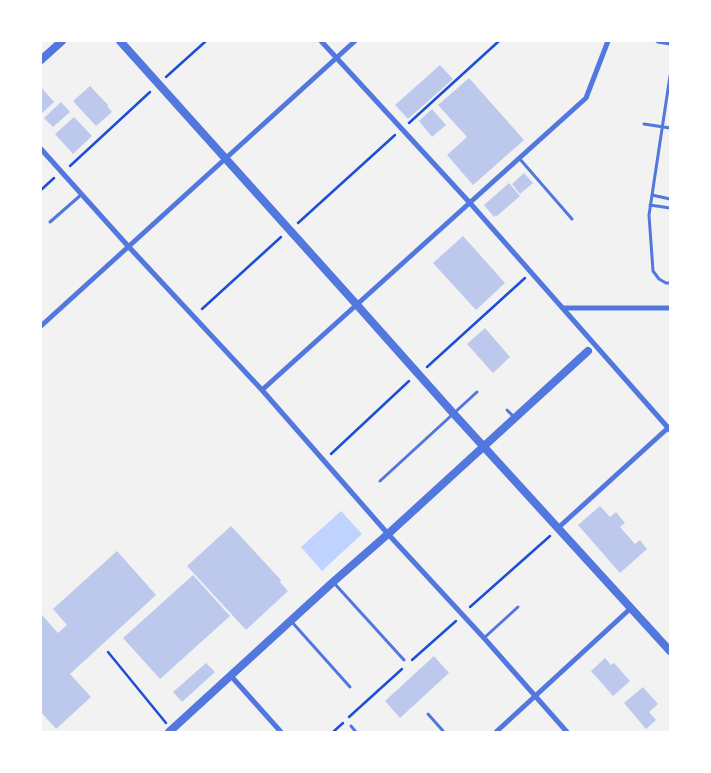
<!DOCTYPE html>
<html>
<head>
<meta charset="utf-8">
<style>
	body { margin:0 }
	#map { position:relative; width:711px; height:773px; overflow:hidden; background:#f2f2f2; font-family:Merriweather,serif }
	canvas { display:block }
	.frame { position:absolute; inset:0; border:42px solid #fff; pointer-events:none }
</style>
</head>
<body>
<div id="map">
<canvas width="711" height="773"></canvas>
<div class="frame"></div>
</div>
<script>
const c = document.querySelector('canvas').getContext('2d');
c.lineJoin = 'round';
function fill(path, color) { c.fillStyle = color; c.fill(path, 'evenodd'); }
const shape = rows => new Path2D(rows.map(r => 'M' + r).join(''));
function strokePath(path, color, width, dash) { c.strokeStyle = color; c.lineWidth = width; c.lineCap = dash ? 'butt' : 'round'; c.setLineDash(dash || []); c.stroke(path); }
const water = shape([
	[341,511,362,534,322,571,301,547]
]);
const building = shape([
	[440,65,453,79,408,119,395,105],
	[469,78,524,140,473,185,447,155,467,137,438,105],
	[90,86,108,105,107,106,112,112,96,126,73,101],
	[41,87,54,102,41,114],
	[61,102,70,112,53,127,44,118],
	[432,109,446,125,432,137,419,121],
	[74,117,92,136,73,154,55,134],
	[524,173,533,183,520,194,512,184],
	[509,183,520,196,497,216,496,215,494,217,484,205],
	[463,236,505,283,476,310,433,263],
	[485,328,510,357,493,373,467,344],
	[600,506,610,517,616,512,625,523,620,527,635,544,640,540,647,549,620,573,578,525],
	[231,526,281,580,280,582,288,591,246,630,187,566],
	[117,551,156,595,70,674,91,697,56,729,41,712,41,614,58,633,67,625,53,609],
	[193,575,230,616,160,679,123,638],
	[434,656,449,673,400,718,385,701],
	[605,658,611,665,614,663,630,681,613,696,591,671],
	[206,663,215,672,182,702,173,692],
	[643,687,658,704,649,712,656,720,646,729,624,703]
]);
const path = shape([
	[166,77,206,41],
	[409,123,499,41],
	[70,166,150,92],
	[41,190,54,178],
	[298,223,395,135],
	[202,309,281,237],
	[427,367,525,278],
	[331,454,409,381],
	[470,607,550,536],
	[108,652,166,723],
	[412,660,456,621],
	[349,717,402,669],
	[333,732,343,723]
]);
const service = shape([
	[670,76,649,215,653,271,659,279,666,283,670,283],
	[644,124,670,128],
	[519,158,572,219],
	[652,195,670,199],
	[650,205,670,208],
	[50,222,82,194],
	[507,410,514,417],
	[380,481,477,392],
	[334,583,404,660],
	[291,621,350,687],
	[484,638,518,607],
	[428,714,444,732],
	[351,726,356,732]
]);
const minor = shape([
	[321,41,470,203,670,430],
	[658,41,670,43],
	[41,149,128,246,262,390,388,534,484,638,567,732],
	[563,308,670,308],
	[41,326,355,41],
	[262,390,586,98,608,41],
	[558,528,669,427],
	[231,676,281,732],
	[496,732,631,608]
]);
const tertiary = shape([
	[120,41,357,305,453,413,670,651],
	[41,60,62,41],
	[169,732,333,582,388,534,588,351]
]);
fill(water, '#bfd3fe');
fill(building, '#bdc9ec');
strokePath(path, '#1d4ed8', 2.5);
strokePath(service, '#5277de', 3);
strokePath(minor, '#5277de', 5);
strokePath(tertiary, '#5277de', 8);
</script>
</body>
</html>
